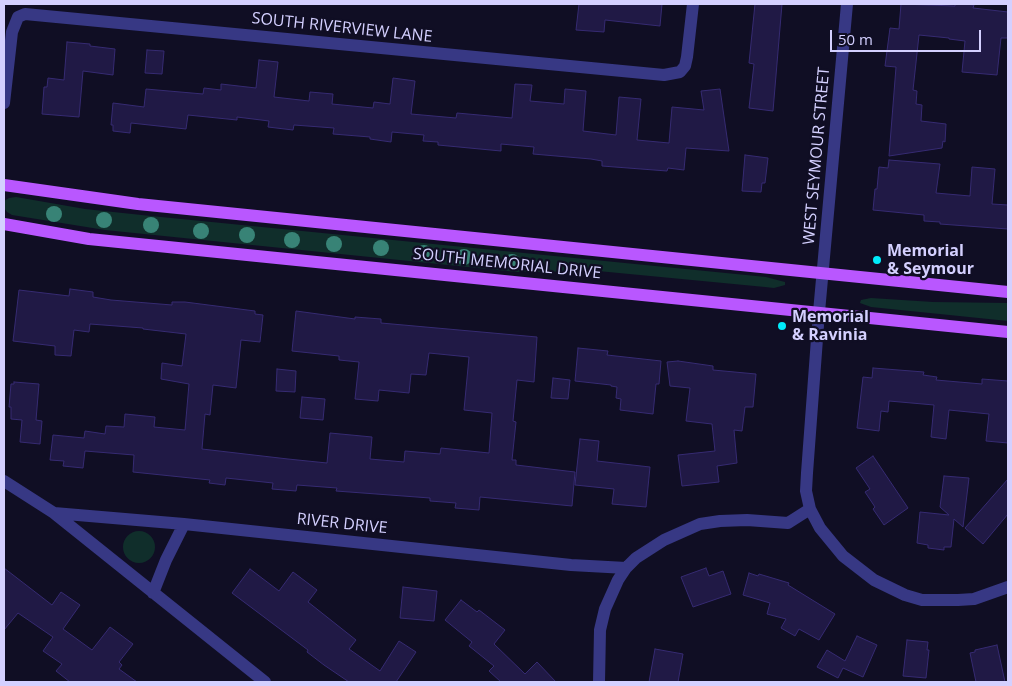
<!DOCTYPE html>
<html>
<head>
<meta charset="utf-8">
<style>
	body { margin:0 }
	#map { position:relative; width:1012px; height:686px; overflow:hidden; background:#100e24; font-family:"Open Sans",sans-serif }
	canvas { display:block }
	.frame { position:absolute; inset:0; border:5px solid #d4d0ff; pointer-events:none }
	.scale { position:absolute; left:830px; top:30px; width:151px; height:22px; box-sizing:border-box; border:2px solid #d4d0ff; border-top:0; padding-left:6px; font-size:15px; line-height:18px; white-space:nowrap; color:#d4d0ff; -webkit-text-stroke:4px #100e24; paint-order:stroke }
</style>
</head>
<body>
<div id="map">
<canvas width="1012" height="686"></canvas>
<div class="frame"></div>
<div class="scale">50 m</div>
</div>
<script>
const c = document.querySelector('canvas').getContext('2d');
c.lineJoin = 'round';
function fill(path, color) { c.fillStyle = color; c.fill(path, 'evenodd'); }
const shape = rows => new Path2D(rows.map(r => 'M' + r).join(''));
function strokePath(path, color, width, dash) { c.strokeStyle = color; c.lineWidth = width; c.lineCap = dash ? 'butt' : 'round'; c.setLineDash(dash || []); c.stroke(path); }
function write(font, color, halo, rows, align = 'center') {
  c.font = font + ' "Open Sans",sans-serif'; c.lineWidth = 4.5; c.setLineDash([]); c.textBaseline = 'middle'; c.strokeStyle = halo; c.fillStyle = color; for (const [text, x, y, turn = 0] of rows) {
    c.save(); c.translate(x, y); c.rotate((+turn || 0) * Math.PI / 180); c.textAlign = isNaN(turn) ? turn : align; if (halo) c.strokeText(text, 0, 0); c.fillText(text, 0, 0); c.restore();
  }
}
const green = shape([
	[16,197,85,209,151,216,766,277,781,281,785,282,785,285,774,288,765,287,598,271,517,272,105,230,12,215,7,212,4,208,4,201,9,198],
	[871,298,933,302,1008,303,1008,321,871,307,860,303,861,300],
	'123 547a16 16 0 1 1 32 0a16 16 0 1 1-32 0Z'
]);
const building = shape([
	[579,4,662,4,660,26,605,20,604,32,576,30,579,4],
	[755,4,782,4,773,111,749,108,754,64,749,63,755,4],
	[901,4,955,6,955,4,965,4,974,5,973,8,1008,12,1008,38,1001,38,997,75,962,72,965,41,949,39,949,38,919,35,913,90,917,91,916,104,922,105,921,121,946,124,945,142,943,141,942,148,889,156,896,67,885,66,890,28,899,29,901,4],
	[67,42,90,44,90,46,115,49,113,75,83,71,79,117,42,114,44,87,47,87,48,78,64,80,67,42],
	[147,50,164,51,162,74,145,73,147,50],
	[259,60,278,62,274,97,309,101,310,92,333,94,332,104,373,108,374,102,390,104,393,78,415,81,411,114,456,118,457,113,512,118,515,84,532,85,530,101,564,104,565,89,586,91,583,131,616,135,619,97,641,99,637,140,669,143,672,107,704,110,701,91,720,89,729,151,686,148,684,170,668,168,667,171,602,166,602,161,591,159,533,154,534,147,501,144,501,151,438,145,438,142,423,141,424,135,392,132,391,142,370,139,370,137,333,134,334,128,294,125,293,130,268,127,269,121,237,117,237,120,188,115,186,129,131,123,130,133,113,131,113,125,111,125,113,103,144,107,146,89,203,94,204,88,221,90,221,84,256,88,259,60],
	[745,155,768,158,765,183,762,183,761,192,742,191,745,155],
	[889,160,940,164,936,193,970,196,972,167,995,169,992,204,1008,205,1008,229,940,224,940,222,924,221,924,215,873,210,875,189,877,189,879,167,888,168,889,160],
	[70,289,93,292,93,297,111,300,172,305,172,302,185,302,255,311,255,314,263,315,260,342,241,340,236,388,213,385,210,415,205,414,202,449,288,459,327,463,330,433,372,437,370,459,404,462,405,451,440,454,441,448,489,453,492,413,464,410,469,357,429,353,426,375,411,374,409,393,379,390,378,401,355,399,359,362,339,360,339,356,292,351,296,311,355,319,355,317,381,319,381,323,537,337,534,382,517,380,513,421,516,422,512,460,516,460,516,465,575,472,572,506,480,497,479,510,455,508,456,503,430,501,430,498,336,491,337,488,297,485,296,491,272,489,273,483,226,478,225,485,209,483,210,480,133,472,134,455,85,451,83,468,63,466,64,461,50,460,53,435,84,438,85,431,105,434,106,426,124,427,125,414,155,417,154,427,185,430,189,384,161,379,162,363,182,366,186,334,143,329,143,328,90,324,89,332,74,330,71,356,55,355,55,346,13,341,19,290,69,296,70,289],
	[578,348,608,351,607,355,661,361,659,384,656,384,653,414,620,410,621,399,616,398,617,387,611,386,611,385,575,381,578,348],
	[678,361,713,366,713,370,756,374,753,407,745,407,742,431,734,430,737,463,717,466,719,482,682,486,678,455,715,451,712,424,686,421,690,388,670,386,667,362,678,361],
	[873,368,924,372,923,375,937,377,936,380,982,384,982,379,1008,381,1008,443,986,441,989,414,949,410,946,439,931,437,934,405,889,401,888,412,881,411,879,431,857,428,863,377,872,378,873,368],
	[277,369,296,371,295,392,276,391,277,369],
	[553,378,570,380,568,399,551,398,553,378],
	[14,382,39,384,36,420,42,421,40,444,20,442,22,420,11,419,11,407,9,407,11,384,14,384,14,382],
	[302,397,325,399,323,420,300,418,302,397],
	[580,439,599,441,597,461,650,467,646,507,612,504,614,489,575,485,580,439],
	[873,456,908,508,884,525,873,509,875,507,865,492,870,489,856,468,873,456],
	[944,476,969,478,963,527,954,519,951,547,944,547,944,550,928,548,928,545,917,543,920,512,949,515,940,507,944,476],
	[1008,479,1008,514,983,544,965,528,1008,479],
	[4,568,52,605,61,592,80,605,63,629,92,650,110,627,133,644,119,662,122,665,119,669,137,682,70,682,56,671,62,664,43,651,53,637,18,613,4,630,4,568],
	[706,568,709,576,723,571,731,594,693,607,681,577,706,568],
	[250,569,279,591,293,572,317,590,308,602,356,640,349,649,380,671,399,641,416,652,396,682,349,682,324,665,307,652,308,650,232,593,250,569],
	[749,573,758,576,759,574,789,583,788,585,835,614,819,640,799,629,795,636,781,628,786,619,767,614,770,603,743,595,749,573],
	[403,587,437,591,434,621,400,618,403,587],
	[461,600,477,612,479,610,505,630,494,644,525,674,537,662,556,682,501,682,489,671,494,666,469,646,472,642,445,620,461,600],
	[857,636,877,645,863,677,843,668,838,678,817,667,827,650,845,661,857,636],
	[907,640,928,642,927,650,929,650,926,678,903,676,907,640],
	[997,645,1005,682,976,682,970,653,975,652,975,650,997,645],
	[655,649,683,654,678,682,649,682,655,649]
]);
const minor = shape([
	[847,4,819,312,807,473,806,491,810,509,820,528,843,556,874,580,905,595,922,600,958,600,974,599,1008,587],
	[4,103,12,32,18,17,25,14,664,75,680,72,685,66,687,57,693,4],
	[4,481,54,513,265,682],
	[54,513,184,524,571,565,626,568],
	[153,593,166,560,184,524],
	[599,682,600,630,605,609,618,580,626,568,636,558,664,540,700,524,720,521,747,520,788,523,810,509]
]);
const major = shape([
	[4,185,138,204,1008,292],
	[4,224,89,239,1008,332]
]);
const trees = [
	[54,214],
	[104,220],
	[151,225],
	[201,231],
	[247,235],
	[292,240],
	[334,244],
	[381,248],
	[424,253],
	[464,257],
	[512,262]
];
const markers = [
	[877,260,5,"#00ecfb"],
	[782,326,5,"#00ecfb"]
];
const streetNames = [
	["SOUTH RIVERVIEW LANE",342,28,6],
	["WEST SEYMOUR STREET",817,156,-85],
	["SOUTH MEMORIAL DRIVE",507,264,6],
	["RIVER DRIVE",342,524,6]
];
const poiNames = [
	["Memorial",887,251],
	["& Seymour",887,269],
	["Memorial",792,317],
	["& Ravinia",792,335]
];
fill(green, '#102e2b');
fill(building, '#201945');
strokePath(building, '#362b72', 1);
strokePath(minor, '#373884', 12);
strokePath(major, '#b957ff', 12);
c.fillStyle = '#388376';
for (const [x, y] of trees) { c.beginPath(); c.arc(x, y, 8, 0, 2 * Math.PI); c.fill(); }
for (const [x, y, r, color] of markers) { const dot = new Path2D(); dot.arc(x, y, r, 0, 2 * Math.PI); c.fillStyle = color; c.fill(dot); strokePath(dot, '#100e24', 2); }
write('16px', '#d4d0ff', '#100e24', streetNames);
write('bold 16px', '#d4d0ff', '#100e24', poiNames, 'left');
</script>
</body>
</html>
